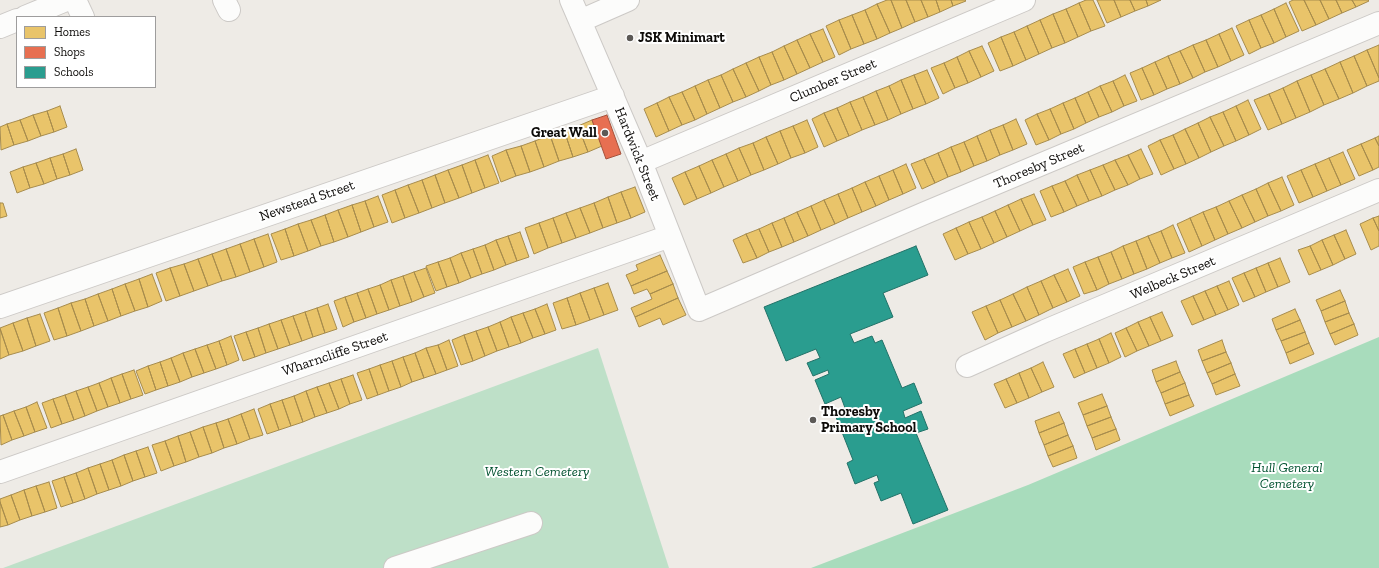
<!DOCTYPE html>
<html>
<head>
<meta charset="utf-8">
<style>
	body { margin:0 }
	#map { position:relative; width:1379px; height:568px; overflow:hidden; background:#eeebe6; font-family:"Zilla Slab",serif }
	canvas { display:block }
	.legend { position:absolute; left:16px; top:16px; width:140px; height:72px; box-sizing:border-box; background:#fff; border:1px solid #9e9d9d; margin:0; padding:5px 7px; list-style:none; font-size:12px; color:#0d0b09 }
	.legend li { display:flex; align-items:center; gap:8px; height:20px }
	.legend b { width:20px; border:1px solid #9e9d9d }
</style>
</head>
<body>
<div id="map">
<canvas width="1379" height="568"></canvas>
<ul class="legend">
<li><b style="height:11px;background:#e9c46a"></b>Homes</li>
<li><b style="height:11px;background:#e76f51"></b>Shops</li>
<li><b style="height:11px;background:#2a9d8f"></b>Schools</li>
</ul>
</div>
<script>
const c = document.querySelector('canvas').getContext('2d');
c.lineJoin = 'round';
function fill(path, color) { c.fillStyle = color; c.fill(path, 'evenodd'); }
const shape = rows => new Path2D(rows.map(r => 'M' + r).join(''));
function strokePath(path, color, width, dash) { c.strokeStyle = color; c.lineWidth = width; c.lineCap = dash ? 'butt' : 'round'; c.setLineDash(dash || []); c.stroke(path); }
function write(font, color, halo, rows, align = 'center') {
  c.font = font + ' "Zilla Slab",serif'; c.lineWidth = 4; c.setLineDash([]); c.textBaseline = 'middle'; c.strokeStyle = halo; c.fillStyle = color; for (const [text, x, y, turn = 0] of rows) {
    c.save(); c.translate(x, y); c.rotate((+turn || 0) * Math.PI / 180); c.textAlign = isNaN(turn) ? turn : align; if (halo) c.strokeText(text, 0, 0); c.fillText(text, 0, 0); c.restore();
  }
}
const green = shape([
	[598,348,669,568,3,568]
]);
const forest = shape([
	[1379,337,1379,568,811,568,1028,485]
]);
const homes = shape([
	[887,0,891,0,902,28,890,33,877,4,887,0],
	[891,0,906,0,915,22,902,28,891,0],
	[906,0,921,0,928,17,915,22,906,0],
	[921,0,936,0,940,12,928,17,921,0],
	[936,0,951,0,953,6,940,12,936,0],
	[951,0,965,0,966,1,953,6,951,0],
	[1086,0,1093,0,1105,26,1091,31,1079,3,1086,0],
	[1097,0,1114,0,1121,17,1107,23,1097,0],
	[1114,0,1130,0,1135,11,1121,17,1114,0],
	[1130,0,1146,0,1148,6,1135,11,1130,0],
	[1146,0,1161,0,1148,6,1146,0],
	[1293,0,1304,0,1316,25,1302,31,1289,2,1293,0],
	[1304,0,1320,0,1329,19,1316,25,1304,0],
	[1320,0,1336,0,1342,13,1329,19,1320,0],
	[1336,0,1352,0,1356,7,1342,13,1336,0],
	[1352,0,1368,0,1369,1,1356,7,1352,0],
	[1079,3,1091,31,1078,37,1066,9,1079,3],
	[1286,3,1299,31,1286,37,1274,9,1286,3],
	[877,4,890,33,877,39,865,10,877,4],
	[1066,9,1078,37,1065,43,1053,14,1066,9],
	[1274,9,1286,37,1274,43,1261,15,1274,9],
	[865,10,877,39,864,44,852,15,865,10],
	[1053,14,1065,43,1052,48,1040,20,1053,14],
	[852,15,864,44,851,49,839,20,852,15],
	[1261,15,1274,43,1261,48,1249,20,1261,15],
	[839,20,851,49,839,55,826,26,839,20],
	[1040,20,1052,48,1039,54,1027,26,1040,20],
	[1249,20,1261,48,1249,54,1236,26,1249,20],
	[1027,26,1039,54,1026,60,1014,32,1027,26],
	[1232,28,1244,55,1231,61,1219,34,1232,28],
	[823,29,835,57,823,62,810,34,823,29],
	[1014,32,1026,60,1013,66,1001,37,1014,32],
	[810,34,823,62,810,68,797,40,810,34],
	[1219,34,1231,61,1218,67,1206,40,1219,34],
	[1001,37,1013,66,1000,71,988,43,1001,37],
	[797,40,810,68,797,74,784,46,797,40],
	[1206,40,1218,67,1205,72,1193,45,1206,40],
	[1193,45,1205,72,1193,78,1180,51,1193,45],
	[1379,45,1379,78,1367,50,1379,45],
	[784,46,797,74,784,80,772,52,784,46],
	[982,46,994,71,981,77,969,51,982,46],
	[1367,50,1379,78,1379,81,1367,86,1354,56,1367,50],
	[969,51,981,77,968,83,957,57,969,51],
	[1180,51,1193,78,1180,84,1168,56,1180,51],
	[772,52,784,80,771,85,759,57,772,52],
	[1168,56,1180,84,1167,89,1155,62,1168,56],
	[1354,56,1367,86,1353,93,1340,62,1354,56],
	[759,57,771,85,759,91,746,63,759,57],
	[957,57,968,83,955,88,944,63,957,57],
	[1155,62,1167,89,1154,95,1142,68,1155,62],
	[1340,62,1353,93,1339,99,1325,69,1340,62],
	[746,63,759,91,746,97,733,69,746,63],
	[944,63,955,88,943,94,931,68,944,63],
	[1142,68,1154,95,1141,100,1130,73,1142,68],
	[733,69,746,97,733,102,721,75,733,69],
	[1325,69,1339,99,1324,105,1311,75,1325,69],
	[927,70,939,98,926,104,914,75,927,70],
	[721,75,733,102,720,108,708,80,721,75],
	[914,75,926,104,913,109,901,80,914,75],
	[1125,75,1137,101,1124,106,1113,81,1125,75],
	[1311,75,1324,105,1310,112,1297,81,1311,75],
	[708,80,720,108,707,114,695,86,708,80],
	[901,80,913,109,901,114,889,86,901,80],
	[1113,81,1124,106,1112,112,1100,86,1113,81],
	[1297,81,1310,112,1296,118,1283,88,1297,81],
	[695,86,707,114,695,120,682,92,695,86],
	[889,86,901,114,888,120,876,91,889,86],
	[1100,86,1112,112,1099,117,1088,92,1100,86],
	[1283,88,1296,118,1282,124,1269,94,1283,88],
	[876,91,888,120,875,125,863,97,876,91],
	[682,92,695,120,682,125,669,97,682,92],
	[1088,92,1099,117,1086,123,1075,98,1088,92],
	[1269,94,1282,124,1268,130,1254,100,1269,94],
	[669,97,682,125,669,131,657,103,669,97],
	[863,97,875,125,862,130,850,102,863,97],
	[1075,98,1086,123,1074,129,1063,103,1075,98],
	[1248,100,1261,129,1249,135,1236,106,1248,100],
	[850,102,862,130,849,136,837,108,850,102],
	[657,103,669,131,656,137,644,109,657,103],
	[1063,103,1074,129,1061,134,1050,109,1063,103],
	[60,106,67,127,54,132,47,111,60,106],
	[1236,106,1249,135,1236,141,1223,112,1236,106],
	[837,108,849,136,837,141,824,113,837,108],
	[1050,109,1061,134,1049,140,1037,114,1050,109],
	[47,111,54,132,41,136,33,115,47,111],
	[1223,112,1236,141,1224,146,1210,117,1223,112],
	[824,113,837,141,824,147,812,119,824,113],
	[1037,114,1049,140,1036,145,1025,120,1037,114],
	[33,115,41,136,28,141,20,120,33,115],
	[1210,117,1224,146,1211,152,1198,123,1210,117],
	[1016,119,1027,144,1013,150,1003,125,1016,119],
	[20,120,28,141,14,145,7,124,20,120],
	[592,120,602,146,588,152,578,126,592,120],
	[807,120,818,147,805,153,793,126,807,120],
	[1198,123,1211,152,1199,158,1185,129,1198,123],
	[7,124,14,145,1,150,0,127,7,124],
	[1003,125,1013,150,1000,155,990,130,1003,125],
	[578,126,588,152,573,157,564,130,578,126],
	[793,126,805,153,791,158,780,131,793,126],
	[1185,129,1199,158,1186,164,1173,135,1185,129],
	[564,130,573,157,559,161,550,135,564,130],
	[990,130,1000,155,987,161,977,136,990,130],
	[780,131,791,158,778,164,766,137,780,131],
	[550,135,559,161,544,167,535,141,550,135],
	[1173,135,1186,164,1174,169,1160,140,1173,135],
	[977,136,987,161,974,166,964,142,977,136],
	[1379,136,1379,146,1375,138,1379,136],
	[766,137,778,164,764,170,753,143,766,137],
	[1375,138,1379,146,1379,167,1373,170,1361,144,1375,138],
	[1160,140,1174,169,1161,175,1148,146,1160,140],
	[535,141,544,167,530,172,521,146,535,141],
	[964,142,974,166,961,172,951,147,964,142],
	[753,143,764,170,751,175,739,148,753,143],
	[1361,144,1373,170,1359,176,1347,150,1361,144],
	[521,146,530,172,516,176,506,150,521,146],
	[951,147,961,172,948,177,938,153,951,147],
	[739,148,751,175,738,181,726,154,739,148],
	[76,149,83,170,70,175,63,154,76,149],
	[1141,149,1153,174,1140,179,1128,155,1141,149],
	[506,150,516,176,501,182,492,156,506,150],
	[1343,152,1355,179,1341,185,1329,158,1343,152],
	[938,153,948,177,935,183,924,159,938,153],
	[63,154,70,175,57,179,50,158,63,154],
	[726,154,738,181,724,187,712,160,726,154],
	[488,155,499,183,485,188,475,160,488,155],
	[1128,155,1140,179,1128,185,1115,160,1128,155],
	[50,158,57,179,44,184,36,163,50,158],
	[1329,158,1341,185,1327,191,1315,164,1329,158],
	[924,159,935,183,922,189,911,164,924,159],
	[475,160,485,188,472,193,462,165,475,160],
	[712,160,724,187,711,193,699,166,712,160],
	[1115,160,1128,185,1115,190,1103,165,1115,160],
	[36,163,44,184,30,188,23,167,36,163],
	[906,164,916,188,903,194,893,170,906,164],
	[1315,164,1327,191,1313,197,1301,170,1315,164],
	[462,165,472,193,459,198,448,170,462,165],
	[1103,165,1115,190,1102,196,1090,170,1103,165],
	[699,166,711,193,697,199,685,172,699,166],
	[23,167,30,188,17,193,10,172,23,167],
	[448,170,459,198,445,203,435,175,448,170],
	[893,170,903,194,889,200,879,176,893,170],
	[1090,170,1102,196,1089,201,1077,175,1090,170],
	[1301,170,1313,197,1299,203,1287,176,1301,170],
	[685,172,697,199,684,205,672,178,685,172],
	[435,175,445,203,432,208,422,180,435,175],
	[1077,175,1089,201,1077,206,1065,181,1077,175],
	[879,176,889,200,876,206,865,182,879,176],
	[1282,177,1294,205,1281,211,1268,183,1282,177],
	[422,180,432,208,419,213,408,185,422,180],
	[1065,181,1077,206,1064,212,1052,186,1065,181],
	[865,182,876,206,862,212,852,188,865,182],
	[1268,183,1281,211,1268,216,1256,189,1268,183],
	[408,185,419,213,405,218,395,190,408,185],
	[1052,186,1064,212,1051,217,1040,191,1052,186],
	[635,187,645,212,631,218,621,192,635,187],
	[852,188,862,212,848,218,838,194,852,188],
	[1256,189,1268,216,1255,222,1242,195,1256,189],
	[395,190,405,218,392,223,382,195,395,190],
	[621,192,631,218,617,223,608,197,621,192],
	[838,194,848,218,835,224,824,200,838,194],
	[1034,194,1046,220,1033,225,1021,199,1034,194],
	[1242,195,1255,222,1242,228,1229,201,1242,195],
	[378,196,388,222,374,227,365,201,378,196],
	[608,197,617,223,603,228,594,203,608,197],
	[1021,199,1033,225,1020,231,1008,205,1021,199],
	[824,200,835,224,821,230,811,206,824,200],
	[365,201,374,227,361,232,352,205,365,201],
	[1229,201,1242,228,1228,234,1216,207,1229,201],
	[0,203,3,203,7,216,0,218,0,203],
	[594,203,603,228,590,233,580,208,594,203],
	[352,205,361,232,348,237,338,210,352,205],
	[1008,205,1020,231,1007,237,995,211,1008,205],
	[811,206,821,230,808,236,797,212,811,206],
	[1216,207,1228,234,1215,240,1203,212,1216,207],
	[580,208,590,233,576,238,566,213,580,208],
	[338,210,348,237,334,242,325,215,338,210],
	[995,211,1007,237,994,243,982,217,995,211],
	[797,212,808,236,794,242,784,218,797,212],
	[1203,212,1215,240,1202,246,1190,218,1203,212],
	[566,213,576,238,562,243,553,218,566,213],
	[325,215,334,242,321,246,311,220,325,215],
	[1379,216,1379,231,1373,218,1379,216],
	[982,217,994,243,981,249,969,222,982,217],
	[553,218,562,243,548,248,539,223,553,218],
	[784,218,794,242,782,247,772,223,784,218],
	[1190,218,1202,246,1189,252,1177,224,1190,218],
	[1373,218,1379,231,1379,246,1371,250,1360,224,1373,218],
	[311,220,321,246,308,251,298,224,311,220],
	[969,222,981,249,968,254,956,228,969,222],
	[539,223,548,248,534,254,525,228,539,223],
	[772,223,782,247,769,252,759,229,772,223],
	[298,224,308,251,294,256,285,229,298,224],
	[1173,225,1185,253,1172,258,1161,231,1173,225],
	[956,228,968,254,955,260,943,234,956,228],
	[285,229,294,256,281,260,271,234,285,229],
	[759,229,769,252,757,258,746,234,759,229],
	[1346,230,1356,254,1345,259,1334,235,1346,230],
	[1161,231,1172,258,1160,263,1148,236,1161,231],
	[520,232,529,257,517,261,508,236,520,232],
	[268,234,277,262,264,267,254,239,268,234],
	[746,234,757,258,743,263,733,240,746,234],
	[1334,235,1345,259,1333,265,1322,240,1334,235],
	[508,236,517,261,506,265,496,240,508,236],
	[1148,236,1160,263,1147,269,1136,241,1148,236],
	[254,239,264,267,250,272,240,244,254,239],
	[496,240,506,265,494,270,485,245,496,240],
	[1322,240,1333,265,1321,270,1310,246,1322,240],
	[1136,241,1147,269,1134,274,1123,246,1136,241],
	[240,244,250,272,236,277,226,249,240,244],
	[485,245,494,270,482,274,473,249,485,245],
	[1123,246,1134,274,1122,279,1111,252,1123,246],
	[1310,246,1321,270,1309,275,1298,250,1310,246],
	[226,249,236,277,222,281,212,254,226,249],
	[473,249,482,274,471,278,461,253,473,249],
	[1111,252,1122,279,1109,284,1098,257,1111,252],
	[461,253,471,278,459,283,450,258,461,253],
	[212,254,222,281,208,286,198,259,212,254],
	[660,255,667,271,631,286,626,275,638,270,636,265,660,255],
	[1098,257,1109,284,1097,290,1085,262,1098,257],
	[450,258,459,283,447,287,438,262,450,258],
	[1280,258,1290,282,1278,287,1268,263,1280,258],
	[198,259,208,286,194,291,184,264,198,259],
	[438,262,447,287,436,291,426,266,438,262],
	[1085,262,1097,290,1084,294,1073,267,1085,262],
	[1268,263,1278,287,1266,292,1256,268,1268,263],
	[184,264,194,291,180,296,170,268,184,264],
	[170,268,180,296,166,301,156,273,170,268],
	[426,268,435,293,424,297,414,272,426,268],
	[1256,268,1266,292,1255,297,1244,273,1256,268],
	[1068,269,1080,296,1067,302,1054,275,1068,269],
	[667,271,673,284,650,294,647,289,634,294,631,286,667,271],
	[414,272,424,297,412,302,403,276,414,272],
	[1244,273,1255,297,1243,302,1232,278,1244,273],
	[152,274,162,301,148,307,139,279,152,274],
	[1054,275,1067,302,1053,308,1041,281,1054,275],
	[403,276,412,302,400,306,391,280,403,276],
	[139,279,148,307,135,311,125,284,139,279],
	[391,280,400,306,389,310,380,285,391,280],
	[1041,281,1053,308,1039,315,1027,287,1041,281],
	[1229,281,1239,305,1228,310,1217,286,1229,281],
	[608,283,618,310,604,315,594,288,608,283],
	[125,284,135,311,121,316,112,289,125,284],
	[673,284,678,298,635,317,631,308,652,299,650,294,673,284],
	[380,285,389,310,377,314,368,289,380,285],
	[1217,286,1228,310,1216,315,1205,291,1217,286],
	[1027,287,1039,315,1026,321,1013,294,1027,287],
	[594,288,604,315,590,320,580,293,594,288],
	[112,289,121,316,108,321,98,294,112,289],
	[368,289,377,314,366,318,357,293,368,289],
	[1340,290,1345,301,1321,311,1316,300,1340,290],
	[1205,291,1216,315,1204,320,1193,296,1205,291],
	[357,293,366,318,354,322,345,297,357,293],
	[580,293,590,320,576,325,567,298,580,293],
	[98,294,108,321,94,326,85,299,98,294],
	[1013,294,1026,321,1012,327,1000,300,1013,294],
	[1193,296,1204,320,1192,325,1181,301,1193,296],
	[345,297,354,322,343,327,334,301,345,297],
	[567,298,576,325,562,329,553,303,567,298],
	[678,298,686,315,663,325,660,318,639,327,635,317,678,298],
	[85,299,94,326,81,331,71,303,85,299],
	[1000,300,1012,327,998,333,986,306,1000,300],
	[1345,301,1349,313,1325,322,1321,311,1345,301],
	[71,303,81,331,67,336,58,308,71,303],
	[328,304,337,329,325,333,317,308,328,304],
	[547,304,556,330,545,334,535,309,547,304],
	[986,306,998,333,985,340,972,312,986,306],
	[58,308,67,336,54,340,44,313,58,308],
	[317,308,325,333,313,337,305,312,317,308],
	[535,309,545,334,533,338,523,313,535,309],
	[1295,309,1300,320,1276,330,1272,319,1295,309],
	[305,312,313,337,302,341,293,316,305,312],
	[1162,312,1173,336,1161,341,1150,317,1162,312],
	[523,313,533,338,521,343,511,317,523,313],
	[1349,313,1354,324,1330,334,1325,322,1349,313],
	[40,314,50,341,36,346,27,318,40,314],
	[293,316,302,341,290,345,281,320,293,316],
	[511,317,521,343,509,347,500,322,511,317],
	[1150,317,1161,341,1149,346,1138,322,1150,317],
	[27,318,36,346,23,351,13,323,27,318],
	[281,320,290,345,278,349,269,324,281,320],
	[1300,320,1305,332,1281,341,1276,330,1300,320],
	[500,322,509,347,497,351,488,327,500,322],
	[1138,322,1149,346,1137,351,1126,328,1138,322],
	[13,323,23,351,9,355,0,328,13,323],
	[269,324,278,349,266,353,258,328,269,324],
	[1354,324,1358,335,1335,345,1330,334,1354,324],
	[488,327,497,351,485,356,476,331,488,327],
	[258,328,266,353,255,357,246,332,258,328],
	[1126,328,1137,351,1125,357,1115,333,1126,328],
	[0,329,9,355,0,359,0,329],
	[476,331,485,356,473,361,464,335,476,331],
	[246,332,255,357,243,361,234,336,246,332],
	[1305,332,1309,343,1286,353,1281,341,1305,332],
	[1111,333,1121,357,1109,363,1099,339,1111,333],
	[464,335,473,361,461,365,452,340,464,335],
	[231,336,239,360,227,365,219,341,231,336],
	[1099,339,1109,363,1097,368,1087,344,1099,339],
	[449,340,458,366,447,370,438,345,449,340],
	[1222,340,1226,352,1202,361,1198,350,1222,340],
	[219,341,227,365,216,369,207,345,219,341],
	[1309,343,1314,354,1290,364,1286,353,1309,343],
	[1087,344,1097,368,1085,373,1075,349,1087,344],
	[207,345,216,369,204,373,195,349,207,345],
	[438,345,447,370,436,374,426,348,438,345],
	[426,348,436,374,424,378,415,353,426,348],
	[195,349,204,373,192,377,183,353,195,349],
	[1075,349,1085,373,1074,378,1063,354,1075,349],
	[1226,352,1231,363,1207,373,1202,361,1226,352],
	[183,353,192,377,180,382,171,358,183,353],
	[415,353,424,378,412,382,403,357,415,353],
	[403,357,412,382,401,387,392,361,403,357],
	[171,358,180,382,168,386,160,362,171,358],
	[392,361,401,387,389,391,380,365,392,361],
	[1176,361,1180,372,1156,382,1152,370,1176,361],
	[160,362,168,386,156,390,148,366,160,362],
	[1043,362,1054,387,1042,392,1031,368,1043,362],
	[1231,363,1235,374,1212,384,1207,373,1231,363],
	[380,365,389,391,378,395,369,369,380,365],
	[148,366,156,390,145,394,136,371,148,366],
	[1031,368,1042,392,1029,398,1019,373,1031,368],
	[369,369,378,395,367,399,357,373,369,369],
	[134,370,143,395,131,399,122,374,134,370],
	[1180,372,1185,383,1161,393,1156,382,1180,372],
	[1019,373,1029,398,1017,403,1006,379,1019,373],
	[122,374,131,399,120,403,111,378,122,374],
	[1235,374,1240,386,1216,395,1212,384,1235,374],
	[353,375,362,400,350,404,341,379,353,375],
	[111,378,120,403,108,407,99,383,111,378],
	[341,379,350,404,339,409,329,383,341,379],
	[1006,379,1017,403,1005,408,994,384,1006,379],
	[99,383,108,407,97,411,88,387,99,383],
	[329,383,339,409,327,413,317,387,329,383],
	[1185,383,1189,395,1165,404,1161,393,1185,383],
	[88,387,97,411,85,416,76,391,88,387],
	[317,387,327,413,315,417,306,391,317,387],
	[76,391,85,416,74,420,65,395,76,391],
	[306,391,315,417,303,422,294,396,306,391],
	[1102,394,1107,406,1083,415,1078,403,1102,394],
	[65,395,74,420,62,424,53,399,65,395],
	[1189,395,1194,406,1170,416,1165,404,1189,395],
	[294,396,303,422,291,426,282,400,294,396],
	[53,399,62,424,51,428,42,403,53,399],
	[282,400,291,426,279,430,270,404,282,400],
	[37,402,47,428,35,432,26,407,37,402],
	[270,404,279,430,267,434,258,409,270,404],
	[1107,406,1111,417,1087,426,1083,415,1107,406],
	[26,407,35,432,24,436,14,411,26,407],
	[254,409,263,435,250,439,241,414,254,409],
	[14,411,24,436,12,440,3,415,14,411],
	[1059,412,1064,423,1039,433,1035,421,1059,412],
	[241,414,250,439,237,444,228,419,241,414],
	[3,415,12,440,1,445,0,416,3,415],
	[1111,417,1116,429,1092,438,1087,426,1111,417],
	[228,419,237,444,224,448,216,423,228,419],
	[216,423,224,448,212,453,203,427,216,423],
	[1064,423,1068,435,1044,445,1039,433,1064,423],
	[203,427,212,453,199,457,190,432,203,427],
	[1116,429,1120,440,1096,450,1092,438,1116,429],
	[190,432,199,457,186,462,178,436,190,432],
	[1068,435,1073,446,1048,456,1044,445,1068,435],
	[178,436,186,462,174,466,165,441,178,436],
	[165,441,174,466,161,471,152,445,165,441],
	[1073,446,1077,458,1053,467,1048,456,1073,446],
	[148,447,157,473,145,477,136,451,148,447],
	[136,451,145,477,133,481,124,455,136,451],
	[124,455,133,481,121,486,112,460,124,455],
	[112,460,121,486,109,490,100,464,112,460],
	[100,464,109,490,97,494,88,468,100,464],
	[88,468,97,494,85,499,76,473,88,468],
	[76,473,85,499,73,503,64,477,76,473],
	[64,477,73,503,61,507,52,481,64,477],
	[49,482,57,508,45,512,36,486,49,482],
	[36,486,45,512,32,516,24,490,36,486],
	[24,490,32,516,20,520,11,495,24,490],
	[11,495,20,520,8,525,0,502,0,499,11,495],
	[0,502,8,525,0,527,0,502]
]);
const shops = shape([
	[607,115,621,154,606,159,592,120,607,115]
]);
const schools = shape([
	[916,246,928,275,883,293,893,317,850,334,854,343,872,336,875,343,882,340,902,388,914,383,922,403,903,411,905,418,921,411,928,429,916,433,948,510,913,524,901,493,881,501,874,483,879,481,877,475,855,484,847,463,853,460,834,412,845,408,841,397,825,404,815,380,829,374,828,370,813,376,807,363,820,358,816,349,786,361,764,307,916,246]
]);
const minor = shape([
	[75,0,83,17],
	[224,0,229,10],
	[571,0,641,162,699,310,925,213,1379,23],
	[25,17,66,0],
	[580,21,628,0],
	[0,27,17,20],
	[641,162,1024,0],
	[0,307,613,96],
	[967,366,1045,331,1379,190],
	[0,472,670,236],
	[395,568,531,523]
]);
const markers = [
	[630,38,4,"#5c5956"],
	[605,133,4,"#5c5956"],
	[813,420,4,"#5c5956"]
];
const poiNames = [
	["JSK Minimart",638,38],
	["Great Wall",597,133,"right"],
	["Thoresby",821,412],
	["Primary School",821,428]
];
const streetNames = [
	["Clumber Street",833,81,-23],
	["Hardwick Street",637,154,68],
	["Thoresby Street",1039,166,-23],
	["Newstead Street",307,201,-19],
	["Welbeck Street",1173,278,-23],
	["Wharncliffe Street",335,354,-19]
];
const parkNames = [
	["Hull General",1287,468],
	["Cemetery",1287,484],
	["Western Cemetery",537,472]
];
fill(green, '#bee0c8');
fill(forest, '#a8dcbc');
fill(homes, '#e9c46a');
strokePath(homes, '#a78c4d', 1);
fill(shops, '#e76f51');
strokePath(shops, '#a6513b', 1);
fill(schools, '#2a9d8f');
strokePath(schools, '#217167', 1);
strokePath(minor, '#ccc9c6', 24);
strokePath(minor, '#fcfcfb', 22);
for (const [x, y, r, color] of markers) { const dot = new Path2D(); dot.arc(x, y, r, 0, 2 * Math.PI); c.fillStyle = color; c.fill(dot); strokePath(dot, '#fff', 1.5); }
write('bold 14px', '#0d0b09', '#fff', poiNames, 'left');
write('14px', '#0d0b09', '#fff', streetNames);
write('italic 14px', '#00512f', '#fff', parkNames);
</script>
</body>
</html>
